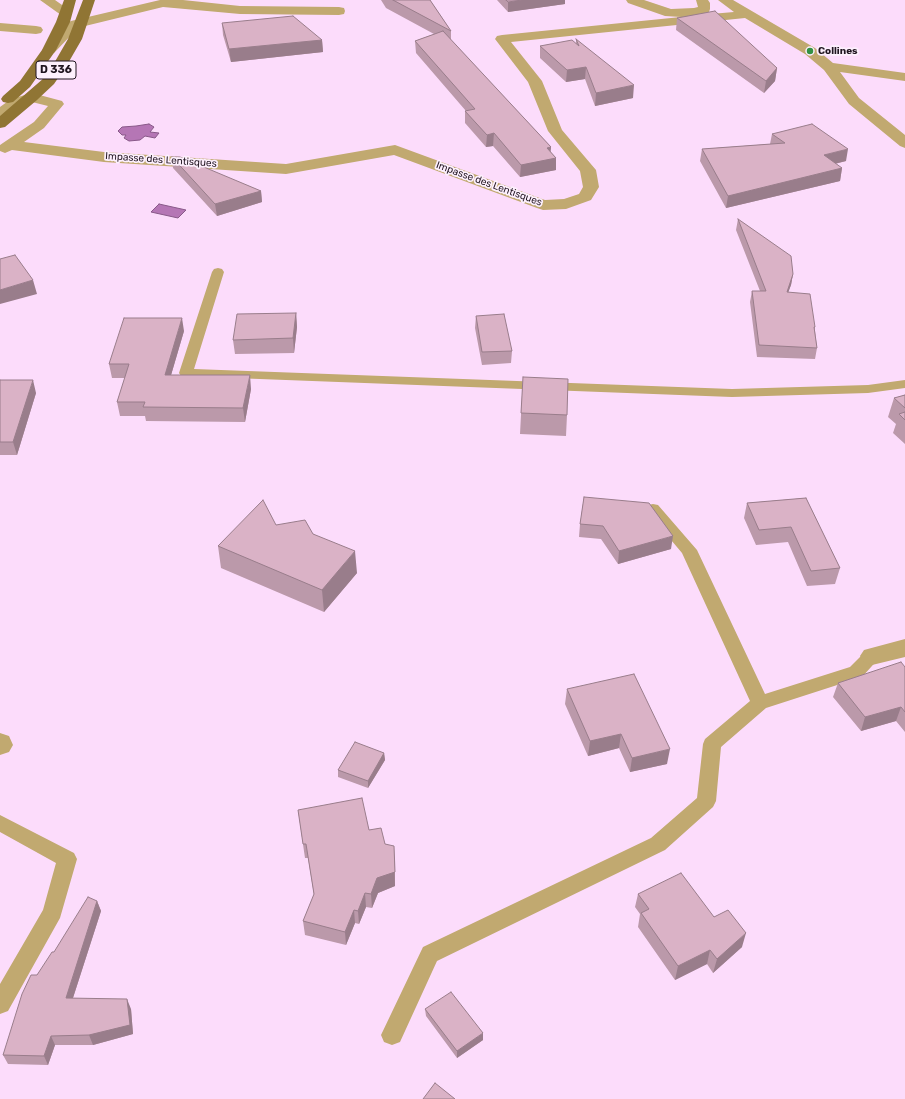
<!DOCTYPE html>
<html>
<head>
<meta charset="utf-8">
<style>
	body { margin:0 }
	canvas { display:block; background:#fcdcfb }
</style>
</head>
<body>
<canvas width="905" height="1099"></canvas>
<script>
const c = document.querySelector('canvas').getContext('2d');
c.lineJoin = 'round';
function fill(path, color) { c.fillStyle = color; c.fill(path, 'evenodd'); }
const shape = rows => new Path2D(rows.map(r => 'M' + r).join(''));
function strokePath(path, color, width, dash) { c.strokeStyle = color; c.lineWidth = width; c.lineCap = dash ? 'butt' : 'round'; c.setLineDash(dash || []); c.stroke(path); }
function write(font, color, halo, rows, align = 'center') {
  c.font = font + ' Rubik,sans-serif'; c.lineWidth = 3.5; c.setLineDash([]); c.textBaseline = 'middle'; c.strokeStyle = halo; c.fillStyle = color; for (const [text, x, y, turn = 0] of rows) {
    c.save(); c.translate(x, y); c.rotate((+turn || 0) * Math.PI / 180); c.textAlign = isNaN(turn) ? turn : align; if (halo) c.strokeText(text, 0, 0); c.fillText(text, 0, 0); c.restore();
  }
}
const water = shape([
	[149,124,154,127,150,132,159,133,155,138,145,136,140,140,129,141,124,138,126,135,122,135,118,131,122,127,136,126,149,124],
	[159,204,186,210,178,218,151,212,159,204]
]);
const lane = shape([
	[218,268,222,269,224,272,194,369,732,389,868,385,905,380,905,388,868,393,732,397,181,376,179,373,212,272,214,269,218,268],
	[653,504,658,505,697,550,765,694,850,667,866,651,872,649,878,651,881,656,862,677,766,708,721,747,716,801,713,807,665,850,437,961,400,1042,392,1045,384,1042,381,1035,423,947,651,838,697,798,703,744,705,739,750,701,682,553,645,509,648,505,653,504],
	[0,815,74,853,77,859,60,918,8,1011,0,1014,0,984,43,910,56,863,0,832,0,815]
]);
const street = shape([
	[40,0,55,0,72,12,71,15,66,16,61,15,40,0],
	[160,0,183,0,240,6,339,7,344,8,345,11,344,14,339,15,240,14,163,7,81,27,76,30,54,53,49,54,44,53,42,50,66,24,71,21,160,0],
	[626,0,644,0,671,9,694,8,698,7,696,0,708,0,710,3,710,9,709,12,699,15,734,12,718,0,733,0,815,48,833,63,905,73,905,81,840,72,859,98,905,135,905,148,900,146,849,104,824,70,805,54,745,18,511,42,542,81,562,130,596,170,599,187,591,200,566,209,543,210,537,208,394,155,286,174,104,162,12,150,5,153,0,151,0,145,34,122,48,106,32,102,21,105,5,117,0,118,0,107,11,99,32,93,62,101,64,104,44,128,24,142,104,152,286,164,395,145,545,200,564,199,579,194,583,187,580,171,548,131,528,82,495,39,497,36,502,35,681,17,665,16,628,3,626,0],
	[0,23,36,26,41,27,43,30,41,33,36,34,0,31,0,23],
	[905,639,905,657,872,665,864,662,860,656,864,650,905,639],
	[0,733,9,736,13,745,9,752,0,755,0,733]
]);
const primary = shape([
	[64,0,76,0,70,22,56,50,30,87,13,102,8,103,3,102,1,99,3,96,20,81,42,50,56,22,64,0],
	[83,0,95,0,82,39,67,65,54,84,37,100,5,127,0,128,0,116,44,78,53,65,68,39,83,0]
]);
const wall = shape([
	[381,0,430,0,451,31,451,40,551,147,550,151,556,158,556,170,520,177,493,146,486,147,465,123,465,111,466,111,416,53,415,41,434,34,386,8],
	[497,0,565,0,565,4,508,12],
	[677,18,777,68,775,81,764,93,676,30],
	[222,23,322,40,323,52,231,62,223,35],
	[576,39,633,98,595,106,585,79,566,82,540,58,540,46,576,43],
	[772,134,846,161,835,164,842,168,840,181,726,208,700,161,702,149,770,144],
	[172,157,261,191,262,202,217,216,173,168],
	[738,219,793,274,791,285,788,292,815,327,815,331,817,348,815,359,757,357,750,302,752,291,760,291,736,230],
	[296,313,297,327,294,353,235,354,233,340],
	[476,316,512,351,511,363,482,365,475,328],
	[184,331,171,375,251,389,245,422,146,421,145,416,120,416,117,402,125,378,112,378,109,364],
	[523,377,567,415,566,436,520,434],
	[0,380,36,393,17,455,0,455],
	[905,395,905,444,893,433,896,424,888,417,894,398],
	[584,497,671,549,618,564,601,539,579,537,580,524],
	[806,498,840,568,835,584,807,586,788,542,756,545,744,518,747,503],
	[276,525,313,534,357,573,324,612,221,568,218,546],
	[905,667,905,732,896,721,861,731,833,697,838,683],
	[567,689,667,764,630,772,619,748,588,756,565,704],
	[384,753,385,760,368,788,338,777,338,770],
	[298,810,369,830,385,844,395,861,395,886,378,893,372,908,366,907,359,924,355,923,346,945,305,935,303,921,314,895,308,858,305,858],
	[638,894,714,917,742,947,713,973,707,964,675,980,638,927,640,914,635,907],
	[97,901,101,911,73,998,131,1009,133,1034,93,1045,55,1045,48,1065,8,1064,3,1055,37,975,54,952],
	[425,1009,483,1040,457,1058,426,1016]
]);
const shadedWall = shape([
	[522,0,565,0,565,4,508,12,508,2],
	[322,40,323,52,231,62,229,49],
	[586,67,585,79,566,82,567,70],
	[777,68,775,81,764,93,766,81],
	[634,85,633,98,595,106,596,93],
	[494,133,493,146,486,147,487,135],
	[551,147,550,159,556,158,556,170,520,177,521,165,547,148],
	[848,149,846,161,821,167,824,155],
	[842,168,840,181,726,208,728,196],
	[261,191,262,202,217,216,215,204],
	[793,274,791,285,784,304,787,292],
	[33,280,37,294,0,304,0,290],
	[296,313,297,327,294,353,293,338],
	[182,318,184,331,167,389,165,375],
	[250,375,251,389,245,422,243,408],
	[33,380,36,393,17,455,13,442],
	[673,536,671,549,618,564,619,551],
	[355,551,357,573,324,612,322,590],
	[901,707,896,721,861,731,865,717],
	[621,734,619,748,588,756,590,741],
	[670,749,667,764,630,772,632,758],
	[384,753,385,760,368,788,368,781],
	[394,846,395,886,378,893,372,908,371,894,377,878],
	[365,893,366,907,359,924,358,911],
	[97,901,101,911,70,1007,66,998],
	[354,910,355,923,346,945,345,932],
	[746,933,742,947,713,973,717,959],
	[710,950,707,964,675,980,678,966],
	[127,999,131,1009,133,1034,93,1045,89,1035],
	[483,1033,483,1040,457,1058,457,1051],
	[51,1036,55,1045,48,1065,44,1056]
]);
const building = shape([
	[393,0,430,0,451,31,393,0],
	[506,0,522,0,508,2,506,0],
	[715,11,777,68,766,81,677,18,715,11],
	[293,16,322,40,229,49,222,23,293,16],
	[443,31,551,147,547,148,556,158,521,165,494,133,487,135,465,111,475,109,415,41,443,31],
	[576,39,634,85,596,93,586,67,567,70,540,46,572,40,579,46,576,39],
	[812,124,848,149,824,155,842,168,728,196,702,149,785,143,772,134,812,124],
	[172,157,180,157,261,191,215,204,172,157],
	[738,219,791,256,793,274,787,292,810,294,815,327,814,327,817,348,759,345,752,291,766,291,738,219],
	[15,255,33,280,0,290,0,259,15,255],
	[296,313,293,338,233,340,237,314,296,313],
	[504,314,512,351,482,352,476,316,504,314],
	[124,318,182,318,165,375,250,375,243,408,143,407,145,402,117,402,129,364,109,364,124,318],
	[523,377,568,379,567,415,521,413,523,377],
	[0,380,33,380,13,442,0,442,0,380],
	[905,395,905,408,894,398,905,395],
	[905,412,905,420,899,414,905,412],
	[584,497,649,503,673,536,619,551,603,526,580,524,584,497],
	[806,498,840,568,811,571,791,527,759,530,747,503,806,498],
	[263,500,276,525,305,520,313,534,355,551,322,590,218,546,263,500],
	[901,662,905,667,905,712,901,707,865,717,838,683,901,662],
	[634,674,670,749,632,758,621,734,590,741,567,689,634,674],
	[355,742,384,753,368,781,338,770,355,742],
	[362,798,369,830,381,828,385,844,394,846,395,872,377,878,371,894,365,893,358,911,354,910,345,932,303,921,314,894,306,844,303,844,298,810,362,798],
	[681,873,714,917,728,910,746,933,717,959,710,950,678,966,641,913,649,909,638,894,681,873],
	[88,897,97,901,66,998,127,999,130,1025,89,1035,51,1036,44,1056,3,1055,22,994,31,975,37,975,52,952,54,952,88,897],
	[451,992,483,1033,457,1051,425,1009,451,992],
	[435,1083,455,1099,423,1099,435,1083]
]);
const markers = [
	[810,51,4,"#329143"]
];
const farPoinames = [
	["Collines",818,51]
];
const farStreetnames = [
	["Impasse des Lentisques",161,160,4],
	["Impasse des Lentisques",489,184,20]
];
const shields = [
	[56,70,40]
];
const shieldNames = [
	["D 336",56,70]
];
fill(water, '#b576b5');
strokePath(water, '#885988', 1);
fill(lane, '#c1a970');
fill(street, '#c1a970');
fill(primary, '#907534');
fill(wall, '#b9a');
fill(shadedWall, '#997d8b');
fill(building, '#dab2c6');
strokePath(building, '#997d8b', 1);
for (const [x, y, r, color] of markers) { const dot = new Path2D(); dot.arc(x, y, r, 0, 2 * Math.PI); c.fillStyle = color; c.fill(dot); strokePath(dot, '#fdf0fd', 1.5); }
write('bold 10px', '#201520', '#fdf0fd', farPoinames, 'left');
write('10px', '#201520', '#fdf0fd', farStreetnames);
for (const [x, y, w] of shields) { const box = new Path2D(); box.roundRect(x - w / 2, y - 9, w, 18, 3); c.fillStyle = '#fdf0fd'; c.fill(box); strokePath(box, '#201520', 1); }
write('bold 11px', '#201520', null, shieldNames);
</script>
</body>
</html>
